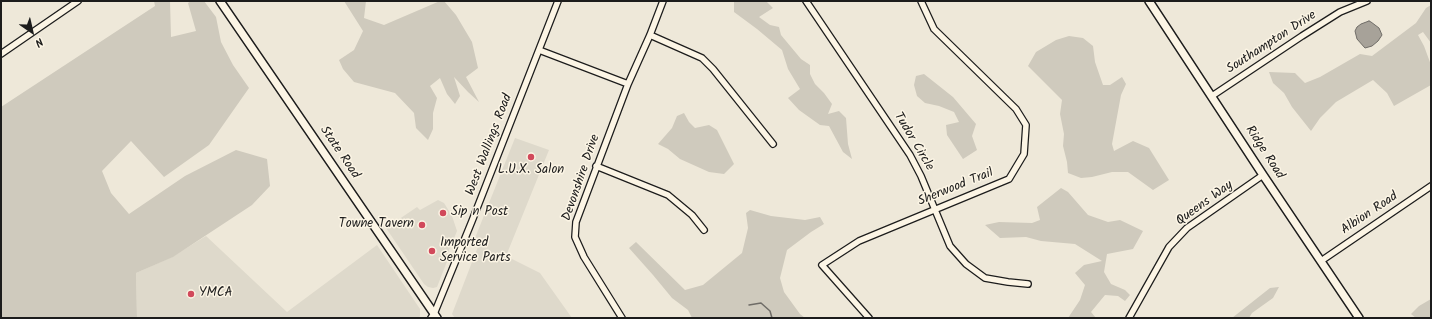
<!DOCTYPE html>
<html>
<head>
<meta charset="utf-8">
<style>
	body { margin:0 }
	#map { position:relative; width:1432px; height:319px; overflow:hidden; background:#eee8d9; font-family:Kalam,sans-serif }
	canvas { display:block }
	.frame { position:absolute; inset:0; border:2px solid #1c1c1c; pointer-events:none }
	.north { position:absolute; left:12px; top:12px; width:40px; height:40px; -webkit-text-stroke:3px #fcf5e5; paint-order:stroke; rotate:146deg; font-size:11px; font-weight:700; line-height:16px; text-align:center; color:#1c1c1c }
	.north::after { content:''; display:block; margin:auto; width:14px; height:18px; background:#1c1c1c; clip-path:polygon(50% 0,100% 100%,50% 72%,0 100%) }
</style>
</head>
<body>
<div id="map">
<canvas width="1432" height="319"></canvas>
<div class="frame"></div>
<div class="north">N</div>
</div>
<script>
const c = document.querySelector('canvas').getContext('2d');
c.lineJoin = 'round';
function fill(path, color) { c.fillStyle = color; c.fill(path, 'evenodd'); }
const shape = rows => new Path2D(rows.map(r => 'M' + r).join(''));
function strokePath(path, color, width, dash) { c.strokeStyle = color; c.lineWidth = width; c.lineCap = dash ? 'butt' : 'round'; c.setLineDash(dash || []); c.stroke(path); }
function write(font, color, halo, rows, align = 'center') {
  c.font = font + ' Kalam,sans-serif'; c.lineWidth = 3; c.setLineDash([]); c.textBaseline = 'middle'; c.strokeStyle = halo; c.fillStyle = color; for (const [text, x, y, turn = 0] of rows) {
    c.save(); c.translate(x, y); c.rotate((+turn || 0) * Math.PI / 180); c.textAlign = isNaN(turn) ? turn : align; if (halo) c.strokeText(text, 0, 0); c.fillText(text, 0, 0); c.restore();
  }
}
const built = shape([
	[515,138,549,150,506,256,540,273,572,318,455,318,452,314,479,244,475,238],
	[438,200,444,203,452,216,457,231,447,255,448,259,437,287,433,288,428,287,424,284,386,228,417,207,420,210],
	[206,236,287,312,377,245,420,309,420,316,419,318,137,318,136,273,172,257]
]);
const green = shape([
	[154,1,170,1,171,37,196,31,188,3,191,1,204,1,216,17,221,42,233,65,249,88,209,145,164,177,131,141,102,171,111,193,129,214,185,176,236,150,267,159,270,186,252,205,173,257,136,273,137,318,1,318,1,107,155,6],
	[344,1,366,1,364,18,384,25,440,1,444,1,456,15,472,42,478,68,466,77,479,102,468,92,454,77,460,96,455,104,447,94,440,78,430,86,437,98,433,113,433,129,428,140,416,128,414,113,395,93,354,82,343,69,339,60,354,50,363,31],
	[734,1,766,1,773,8,759,17,770,25,779,27,781,35,801,59,810,65,810,74,815,84,824,93,832,104,828,114,839,111,846,118,848,144,852,159,843,152,829,126,820,125,799,110,788,98,800,89,788,69,782,50,757,29,734,12],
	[1431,5,1431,43,1423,32,1418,35,1424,46,1431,65,1431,85,1394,106,1387,93,1373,80,1336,102,1320,118,1311,131,1292,107,1284,93,1273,83,1269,72,1295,73,1305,83,1320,77,1360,54,1372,56,1416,23,1426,8],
	[1069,36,1083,38,1093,46,1095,62,1103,85,1110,85,1122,77,1126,84,1121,95,1112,144,1114,151,1133,141,1149,148,1169,180,1153,190,1128,172,1112,172,1092,177,1081,178,1068,173,1067,162,1063,146,1064,134,1060,114,1062,100,1028,66,1036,52,1056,40],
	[924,74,953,97,976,124,972,136,977,150,963,159,947,135,946,125,959,122,954,112,939,106,925,103,917,96,914,85,916,76],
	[684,113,689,122,695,128,709,125,717,130,734,164,724,174,709,172,680,159,668,149,658,144,672,128,677,116],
	[1061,188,1068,192,1088,215,1108,222,1120,220,1143,231,1133,249,1107,254,1104,272,1111,284,1125,290,1130,295,1125,301,1118,296,1105,295,1091,312,1096,318,1068,318,1080,300,1085,285,1075,273,1084,265,1102,261,1075,244,1041,241,1026,237,1000,238,985,225,999,222,1032,223,1040,220,1037,207],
	[750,210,771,216,805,220,820,217,824,224,811,232,787,250,780,278,784,292,800,314,805,318,692,318,688,310,672,298,653,275,629,248,636,242,685,290,703,285,742,253,748,228,746,213],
	[1279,287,1273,298,1252,313,1249,318,1232,318,1270,288],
	[1431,299,1431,318,1416,318,1411,314,1419,306]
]);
const water = shape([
	[1369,21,1371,22,1379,28,1382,35,1378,41,1372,46,1365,48,1357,39,1355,31,1357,27,1361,24,1369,21]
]);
const stream = shape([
	[749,305,761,303,770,311,772,318]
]);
const minor = shape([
	[806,1,910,155,921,176,950,246,966,264,985,278,1008,282,1028,284],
	[650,35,702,58,713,69,773,144],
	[539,50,628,84],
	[1,54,78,1],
	[1212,96,1302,36,1340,12,1367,1],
	[596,166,668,195,692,215,704,230],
	[1321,261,1431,186],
	[431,318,434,314,472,221,558,1],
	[622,318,584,257,575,237,576,222,628,84,650,35,663,1],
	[869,318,822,265,859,241,1009,179,1024,154,1026,125,1016,109,934,29,921,1],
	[1129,318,1169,247,1187,228,1263,175]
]);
const major = shape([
	[220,1,437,318],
	[1149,1,1263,175,1359,318]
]);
const markers = [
	[531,157,4,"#d1495b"],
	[443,213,4,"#d1495b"],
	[422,225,4,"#d1495b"],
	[432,251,4,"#d1495b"],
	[191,294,4,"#d1495b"]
];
const streetNames = [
	["Southampton Drive",1272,43,-33],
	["Tudor Circle",913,142,59],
	["West Wallings Road",490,145,-69],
	["State Road",339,153,56],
	["Ridge Road",1264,153,57],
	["Devonshire Drive",582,178,-71],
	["Sherwood Trail",956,188,-22],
	["Queens Way",1205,204,-36],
	["Albion Road",1370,214,-34]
];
const poiNames = [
	["L.U.X. Salon",531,171,"center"],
	["Sip n Post",451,213],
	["Towne Tavern",414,225,"right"],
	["Imported",440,244],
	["Service Parts",440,259],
	["YMCA",199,294]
];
fill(built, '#ded9cb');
fill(green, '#cfcabd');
fill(water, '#a7a299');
strokePath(water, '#6f6c67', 1);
strokePath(stream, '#6f6c67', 1.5);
strokePath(minor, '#1c1c1c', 8);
strokePath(major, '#1c1c1c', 10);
strokePath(minor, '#fcf5e5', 5.5);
strokePath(major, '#fcf5e5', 7);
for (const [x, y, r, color] of markers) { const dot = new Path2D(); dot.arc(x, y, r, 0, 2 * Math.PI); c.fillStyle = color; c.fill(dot); strokePath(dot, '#fcf5e5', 1.5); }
write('13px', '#1c1c1c', '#fcf5e5', streetNames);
write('13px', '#1c1c1c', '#fcf5e5', poiNames, 'left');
</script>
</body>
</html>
